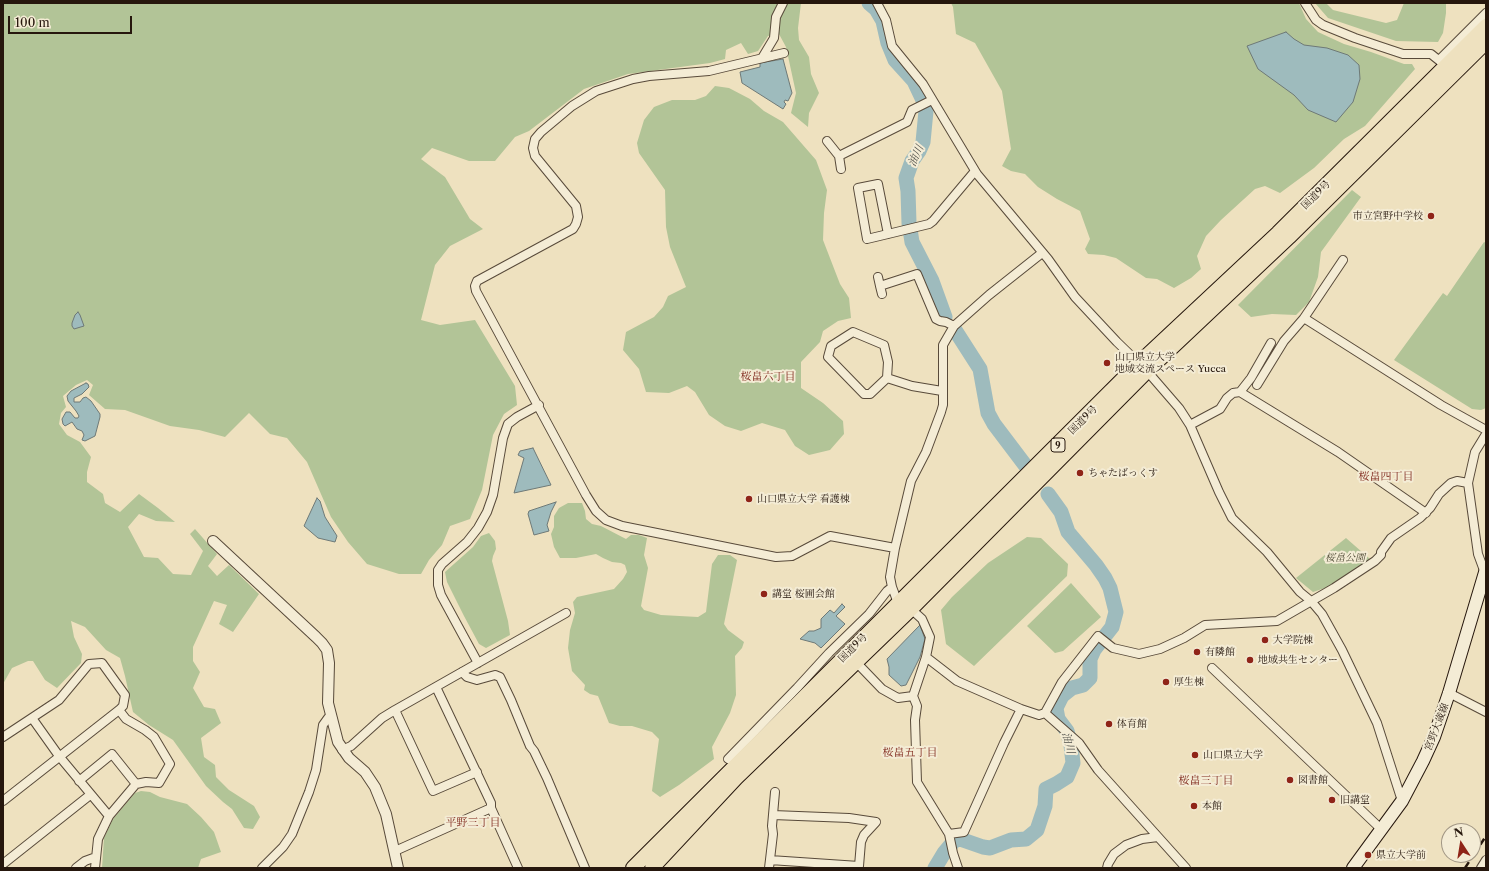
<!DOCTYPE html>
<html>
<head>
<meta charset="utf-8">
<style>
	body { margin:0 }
	#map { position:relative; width:1489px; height:871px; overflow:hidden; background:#eee1bf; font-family:"Libre Caslon Text",serif }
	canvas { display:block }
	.frame { position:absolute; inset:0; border:4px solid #26170d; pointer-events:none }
	.north { position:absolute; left:1441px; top:823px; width:40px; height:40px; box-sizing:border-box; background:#f4ecd5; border:1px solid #a29785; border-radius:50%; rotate:348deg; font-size:11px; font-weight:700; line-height:16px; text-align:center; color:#26170d }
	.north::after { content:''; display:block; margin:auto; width:14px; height:18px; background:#8f2418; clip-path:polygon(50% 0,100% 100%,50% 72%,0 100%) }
	.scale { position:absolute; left:8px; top:16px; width:124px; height:18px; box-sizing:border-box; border:2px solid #26170d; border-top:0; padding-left:5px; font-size:12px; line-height:14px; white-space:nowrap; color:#26170d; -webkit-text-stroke:3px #f4ecd5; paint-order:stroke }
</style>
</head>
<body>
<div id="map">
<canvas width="1489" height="871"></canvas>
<div class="frame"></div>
<div class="north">N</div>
<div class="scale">100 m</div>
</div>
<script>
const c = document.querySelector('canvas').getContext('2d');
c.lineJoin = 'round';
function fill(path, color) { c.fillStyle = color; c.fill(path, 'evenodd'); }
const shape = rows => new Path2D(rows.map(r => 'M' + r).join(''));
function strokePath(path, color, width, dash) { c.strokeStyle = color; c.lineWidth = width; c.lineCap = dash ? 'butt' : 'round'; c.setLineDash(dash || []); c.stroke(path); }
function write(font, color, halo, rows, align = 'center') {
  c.font = font + ' "Libre Caslon Text","Noto Serif JP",serif'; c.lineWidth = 4; c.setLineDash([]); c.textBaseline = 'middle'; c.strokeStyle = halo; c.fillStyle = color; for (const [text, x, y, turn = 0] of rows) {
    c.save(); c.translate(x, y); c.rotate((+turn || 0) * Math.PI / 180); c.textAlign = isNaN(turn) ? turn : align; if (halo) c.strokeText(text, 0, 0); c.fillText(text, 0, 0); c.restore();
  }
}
const green = shape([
	[3,3,801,3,798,28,799,40,809,57,811,74,819,93,809,113,808,127,791,113,796,93,786,47,779,34,768,36,758,51,748,54,741,43,726,50,725,59,710,63,628,74,584,89,529,131,515,137,495,161,469,161,432,148,421,159,445,177,470,219,483,229,450,246,435,265,421,320,440,325,475,320,515,386,517,405,504,414,493,435,482,490,470,519,450,526,442,545,429,560,421,574,399,574,367,564,348,542,331,517,307,462,287,438,270,434,249,413,225,437,199,430,170,426,125,410,105,409,89,395,93,385,87,380,76,385,63,396,66,407,61,413,59,424,67,435,80,442,91,457,87,472,87,482,103,494,105,503,120,512,139,494,158,508,175,522,156,521,139,514,128,527,144,557,158,558,173,574,191,575,203,551,190,534,195,529,217,554,208,566,217,576,229,565,259,594,233,632,219,624,227,605,214,601,193,647,193,661,200,672,193,688,204,707,215,709,221,723,201,738,204,757,215,765,216,777,229,790,254,806,260,817,253,829,244,828,232,809,223,802,206,786,173,740,149,725,133,712,125,676,120,658,106,650,85,627,71,621,74,637,82,654,81,663,57,688,45,680,33,661,28,661,12,668,3,684],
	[951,3,1299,3,1306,19,1318,32,1344,44,1371,52,1404,64,1412,64,1415,69,1365,126,1344,139,1314,168,1280,193,1265,186,1255,189,1221,220,1206,236,1197,256,1201,269,1191,278,1174,288,1157,279,1146,278,1116,258,1104,255,1088,254,1085,249,1090,239,1080,211,1057,199,1038,187,1025,174,1011,171,1002,166,1011,149,1002,91,975,43,956,34,953,7],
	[1315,3,1326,3,1333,10,1386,23,1397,20,1404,3,1446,3,1446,13,1443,33,1438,42,1396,41,1328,18],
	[715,86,729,88,750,99,764,111,783,122,816,160,827,190,824,213,823,240,840,284,849,298,851,318,838,321,823,331,820,342,801,362,801,388,823,403,843,421,844,434,830,450,809,455,795,446,785,430,762,423,741,431,725,426,709,415,695,392,687,386,669,393,646,392,639,369,623,350,626,332,654,317,663,307,668,296,686,287,670,247,666,227,665,190,639,153,637,143,644,120,654,107,672,100,695,100,706,96],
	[1352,190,1361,197,1321,252,1318,277,1309,302,1296,315,1272,314,1251,317,1238,305],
	[1484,242,1486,243,1486,408,1481,410,1472,409,1394,360,1443,293,1447,296],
	[568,503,582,503,585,511,586,519,592,524,601,526,626,539,631,535,639,535,647,538,644,555,648,568,641,606,644,610,661,615,698,617,706,612,712,564,718,555,730,555,737,560,724,624,728,630,744,642,742,648,735,656,736,695,730,713,712,747,714,759,679,785,660,797,652,791,659,739,652,732,632,726,620,726,609,723,598,696,590,694,584,690,585,685,572,671,568,648,570,630,575,613,573,602,577,597,614,589,623,579,627,572,625,565,621,563,612,562,603,558,596,554,576,558,560,558,554,547,551,534,554,527,554,516,559,508],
	[489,533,495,541,496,549,493,556,492,561,508,621,510,635,486,648,479,644,464,616,447,582,445,572,473,547,481,536],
	[1027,537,1041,538,1068,564,1067,576,974,666,946,644,941,610,952,597,988,563],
	[1346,538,1370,559,1328,587,1313,592,1296,578],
	[1071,583,1101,617,1063,651,1055,653,1027,626],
	[141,791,150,792,160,797,187,804,201,817,214,832,221,852,201,859,198,868,102,868,104,838,113,819,135,793]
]);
const water = shape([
	[1286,32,1294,39,1304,45,1327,48,1348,55,1359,65,1360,79,1353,102,1336,122,1308,110,1294,95,1258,69,1247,46,1286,32],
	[783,59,792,93,788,101,785,100,784,102,786,104,783,109,742,83,740,72,760,67,760,63,783,59],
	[78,312,80,315,84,326,74,329,72,326,72,323,75,315,78,312],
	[86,383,88,384,89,387,82,394,74,398,74,402,80,402,83,398,86,397,91,401,100,414,100,417,95,436,85,441,82,440,84,435,82,431,77,429,72,422,65,426,63,424,62,419,66,412,70,412,75,418,78,418,79,416,76,411,68,401,67,396,71,391,86,383],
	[533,448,551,485,514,493,524,458,518,455,520,451,533,448],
	[317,498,320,501,325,517,337,536,335,542,318,538,304,526,317,498],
	[556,502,551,512,547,525,549,531,534,535,528,514,529,511,556,502],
	[842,604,845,607,836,616,845,624,821,648,815,643,800,639,809,631,814,631,821,628,821,619,830,610,834,613,842,604],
	[920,625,925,639,920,657,906,685,901,686,889,675,889,667,887,659,920,625]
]);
const river = shape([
	[869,3,876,9,883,21,888,43,895,60,914,81,923,100,926,111,923,142,919,151,912,161,906,178,908,191,909,223,912,242,932,281,945,317],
	[955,330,980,369,988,413,994,424,1025,465],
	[935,868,944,853,954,841,960,839,983,847,990,848,1011,840,1026,839,1037,830,1045,806,1046,789,1056,784,1067,777,1073,763,1071,745,1067,731,1058,719,1056,708,1062,696,1072,688,1083,685,1090,678,1090,659,1094,650,1112,627,1116,612,1110,588,1105,578,1096,565,1068,532,1061,512,1048,494]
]);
const minor = shape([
	[877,3,886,20,892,46,923,84,977,174,1048,259,1075,297,1117,342,1147,371,1179,408,1190,425,1219,492,1232,518,1267,552,1300,592,1311,601,1322,614,1342,650,1377,723,1402,801],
	[1305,3,1316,20,1323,25,1355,38,1403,54,1431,54,1446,66],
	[784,53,709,71,649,76,633,79,596,91,572,106,541,132,535,139,533,148,535,156,576,206,578,217,576,224,573,229,477,281,475,286,476,291,586,495,596,511,606,520,622,526,776,557,792,556,830,536,895,548],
	[762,58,774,38,776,17,783,3],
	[1439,60,1486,13],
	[827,141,839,156,907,122,912,110,932,100],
	[839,156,841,169],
	[888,234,878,184,858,188,867,239,888,234,929,224,933,221,975,171],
	[878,277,880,286,917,274,936,319,940,321,946,322,954,326],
	[880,286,882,294],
	[1304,318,1441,405,1486,430],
	[887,378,888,362,884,345,853,332,831,346,828,357,864,394,870,394,887,378,912,386,942,391],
	[1257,385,1284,341,1304,318,1343,260],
	[1240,392,1338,452,1426,513],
	[1190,425,1220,409,1227,398,1233,393,1240,392,1251,378,1271,343],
	[1485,573,1478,554,1468,483,1475,452,1486,434],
	[926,657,957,681,1021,709,1039,715,1045,713,1062,682,1098,636,1113,648,1139,654,1160,649,1184,638,1205,625,1277,621,1334,588,1375,561,1381,555,1381,552,1391,538,1420,518,1430,508,1439,494,1451,483,1457,481,1468,483],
	[856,662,882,689,898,698,913,696],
	[478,663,441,595,438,585,438,570,442,564,467,542,478,528,487,512,493,495,503,438,508,424,517,417,539,405],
	[1212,668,1381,829],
	[462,672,467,677,477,680,495,675,500,677,511,700,530,746,534,751,547,778,585,868],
	[436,687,491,803,491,808,518,868],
	[1449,693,1486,712],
	[395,710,433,791,477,772],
	[1045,713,1079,743,1098,770,1186,868],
	[32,718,59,756,109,816],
	[3,737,59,700,89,664,102,663,125,695,123,706,119,710,3,801],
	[342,750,351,746,382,718,395,710,566,613],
	[728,759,797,688,829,653,869,614,887,591,892,587],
	[79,781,112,754,136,784],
	[949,834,964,832,1004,743,1021,709],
	[395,851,491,808],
	[770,860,859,866,861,842,864,835,876,822,849,818,773,815],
	[3,864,90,795],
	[76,868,85,861,96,857],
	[95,868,98,839,109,816,136,784,146,782,159,783,170,764,154,737,145,730,126,719,119,710],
	[262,868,283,847,292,834,309,792,316,770,323,725,328,718,331,717],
	[769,868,773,834,772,826,775,792],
	[958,868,953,853,949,834,917,782,915,720,917,706,913,696,926,657,930,637,922,619,911,609,898,603,892,587,890,577,895,548,911,481,926,452,941,412,943,405,943,345,954,326,989,295,1042,253],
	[1107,868,1108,864,1114,854,1126,845,1142,839,1158,837],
	[1481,868,1486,860]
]);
const tertiary = shape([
	[213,541,316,637,322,643,327,650,329,663,328,703,338,742,349,758,365,772,375,787,386,814,398,868]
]);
const secondary = shape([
	[1353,868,1402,801,1423,761,1434,737,1449,693,1486,569]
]);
const trunk = shape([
	[633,868,1139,363,1278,233,1486,26],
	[652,868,736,778,911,609,1147,371,1289,237,1486,42]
]);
const rail = shape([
	[1465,868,1486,836]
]);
const markers = [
	[1431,216,4,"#8f2418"],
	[1107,363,4,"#8f2418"],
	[1080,473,4,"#8f2418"],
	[749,499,4,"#8f2418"],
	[764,594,4,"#8f2418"],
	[1265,640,4,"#8f2418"],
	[1197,652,4,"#8f2418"],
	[1250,660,4,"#8f2418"],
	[1166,682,4,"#8f2418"],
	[1109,724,4,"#8f2418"],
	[1195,755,4,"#8f2418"],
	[1290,780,4,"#8f2418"],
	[1332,800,4,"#8f2418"],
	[1194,806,4,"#8f2418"],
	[1368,855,4,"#8f2418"]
];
const shields = [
	[1058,445,14]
];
const shieldNames = [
	["9",1058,445]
];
const streetNames = [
	["国道9号",1316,195,-45],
	["国道9号",1083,420,-45],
	["国道9号",853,648,-45],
	["宮野大歳線",1437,727,-69]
];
const poiNames = [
	["市立宮野中学校",1423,216,"right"],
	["山口県立大学",1115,357],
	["地域交流スペース Yucca",1115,369],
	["ちゃたばっくす",1088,473],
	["山口県立大学 看護棟",757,499],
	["講堂 桜圃会館",772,594],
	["大学院棟",1273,640],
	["有隣館",1205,652],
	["地域共生センター",1258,660],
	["厚生棟",1174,682],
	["体育館",1117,724],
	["山口県立大学",1203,755],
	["図書館",1298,780],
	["旧講堂",1340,800],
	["本館",1202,806],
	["県立大学前",1376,855]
];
const parkNames = [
	["桜畠公園",1345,558]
];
const waterNames = [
	["油川",916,156,-66],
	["油川",1068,743,76]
];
const neighbourhoodNames = [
	["桜畠六丁目",768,377],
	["桜畠四丁目",1386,477],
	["桜畠五丁目",910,753],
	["桜畠三丁目",1206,781],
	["平野三丁目",473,823]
];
fill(green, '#b2c497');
fill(water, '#9ebbbd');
strokePath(water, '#6e7977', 1);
strokePath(river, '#9ebbbd', 15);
strokePath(minor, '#584a3a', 10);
strokePath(tertiary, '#584a3a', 12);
strokePath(secondary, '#26170d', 14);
strokePath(trunk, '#26170d', 16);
strokePath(minor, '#f4ecd5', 8);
strokePath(tertiary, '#f4ecd5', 10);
strokePath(secondary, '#f4ecd5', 12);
strokePath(trunk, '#eee1bf', 14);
strokePath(rail, '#26170d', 2.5, [7, 7]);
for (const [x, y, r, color] of markers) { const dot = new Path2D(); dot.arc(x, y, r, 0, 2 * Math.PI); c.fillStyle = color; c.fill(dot); strokePath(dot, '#f4ecd5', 1.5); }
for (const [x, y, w] of shields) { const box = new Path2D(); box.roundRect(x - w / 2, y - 7, w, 14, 3); c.fillStyle = '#f4ecd5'; c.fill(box); strokePath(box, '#26170d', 1); }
write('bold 9px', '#26170d', null, shieldNames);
write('10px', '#26170d', '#f4ecd5', streetNames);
write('10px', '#26170d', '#f4ecd5', poiNames, 'left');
write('italic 10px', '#504b36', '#f4ecd5', parkNames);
write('italic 11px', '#50504b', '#f4ecd5', waterNames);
write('11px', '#7a1f14', '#f4ecd5', neighbourhoodNames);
</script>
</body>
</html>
